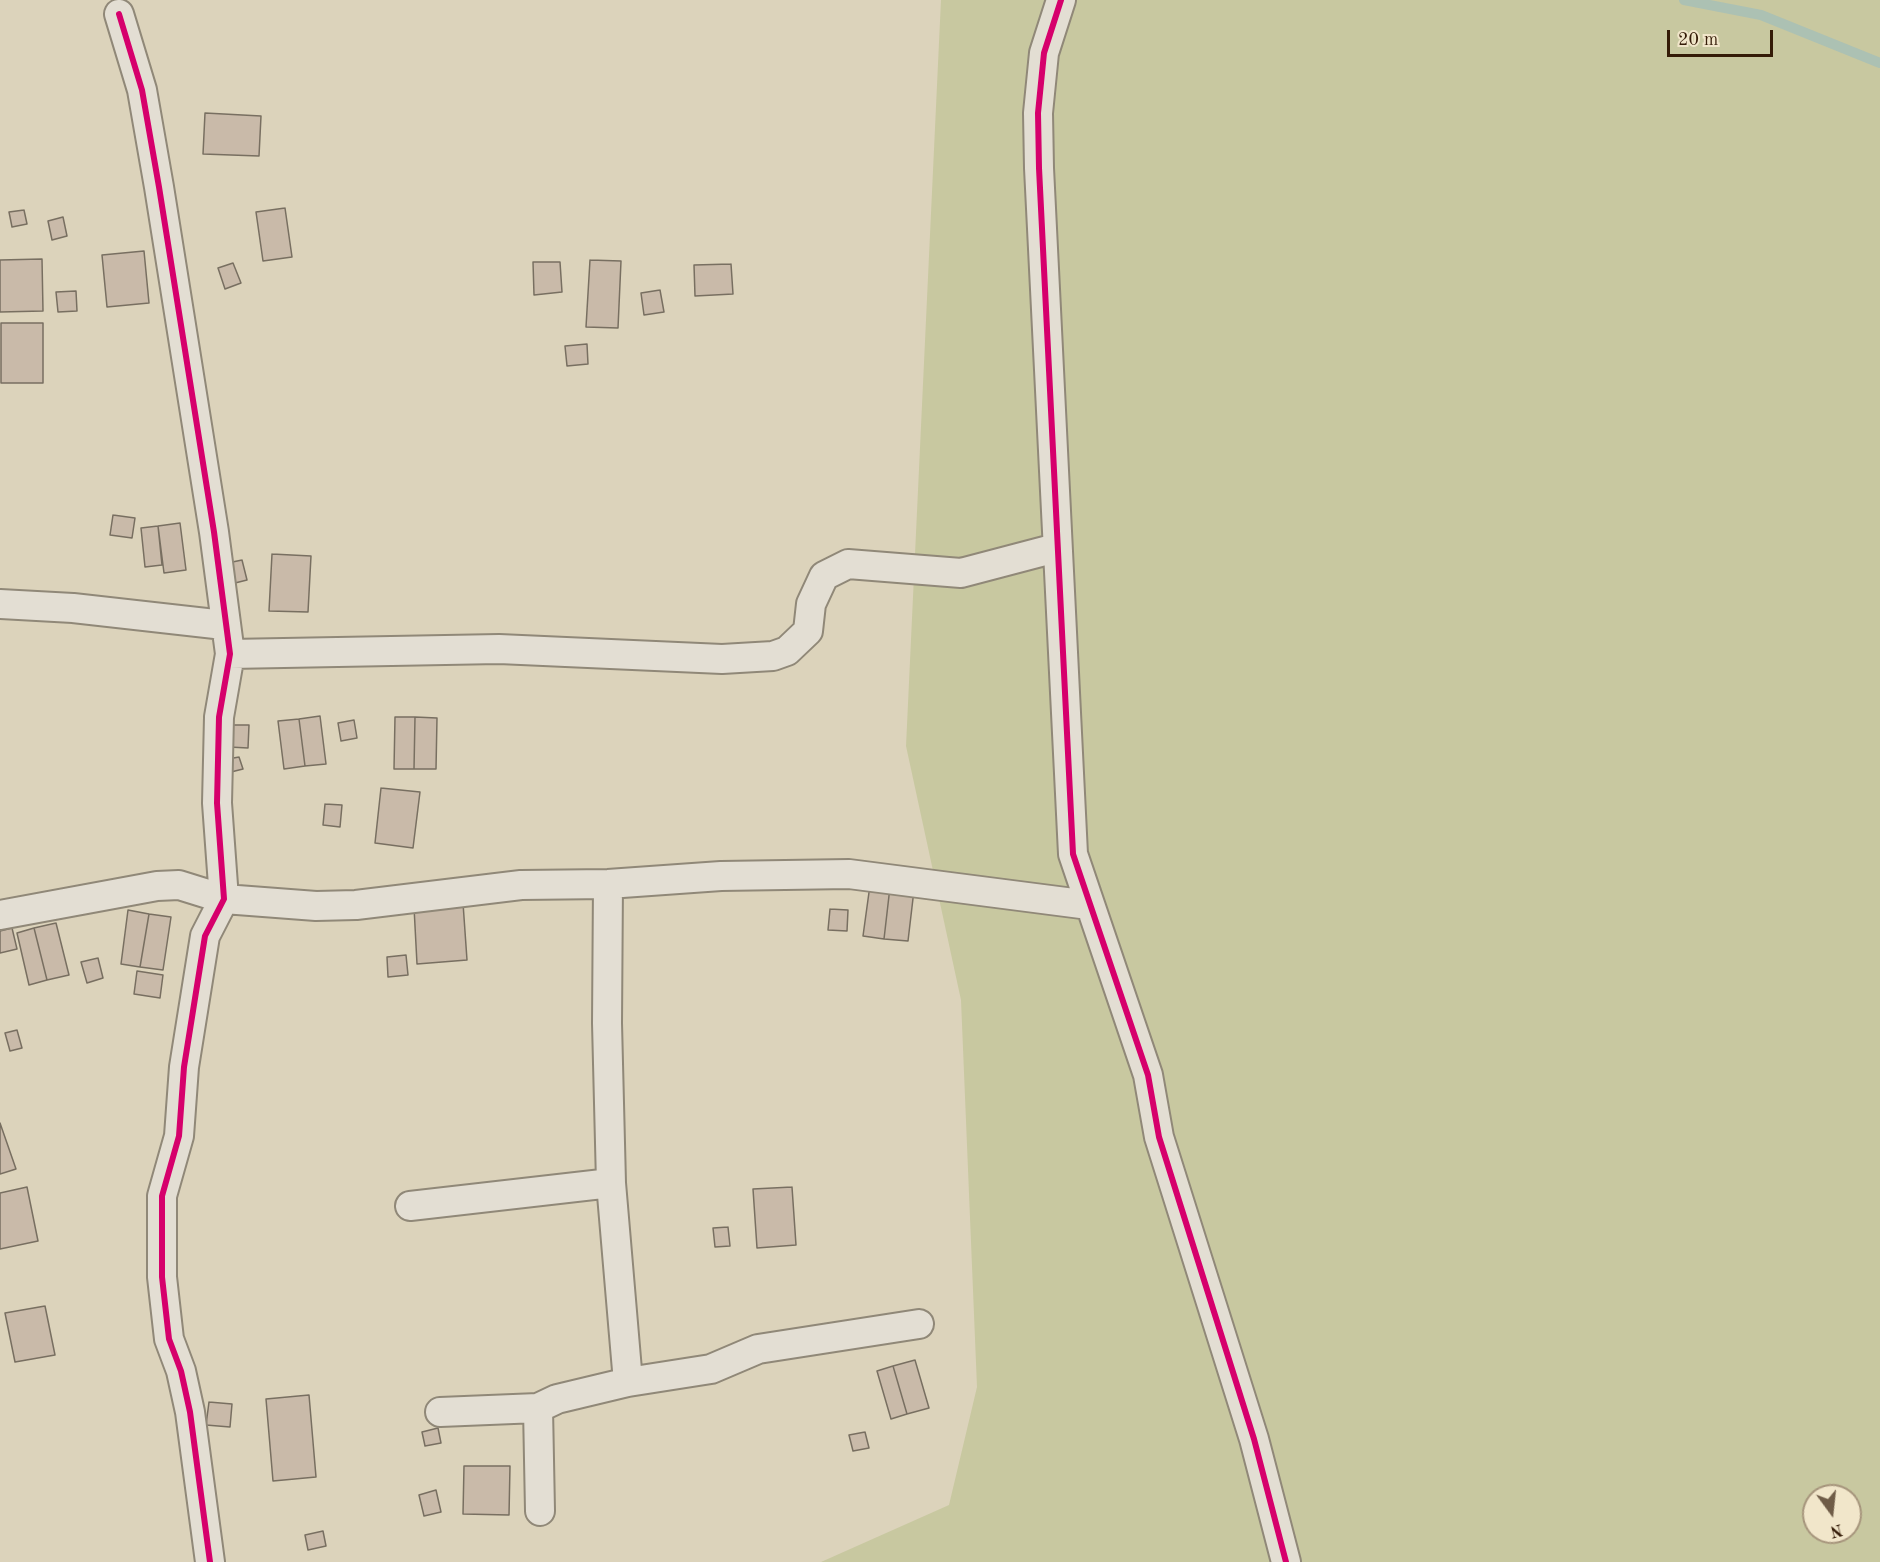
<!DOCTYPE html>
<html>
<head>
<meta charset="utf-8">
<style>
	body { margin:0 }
	#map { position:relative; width:1880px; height:1562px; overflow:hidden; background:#dcd3bb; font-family:"Old Standard TT",serif }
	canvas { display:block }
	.north { position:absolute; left:1802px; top:1484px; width:60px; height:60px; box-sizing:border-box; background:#f1e6ca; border:2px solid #a6957c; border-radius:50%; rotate:165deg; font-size:16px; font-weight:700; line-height:24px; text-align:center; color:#351c08 }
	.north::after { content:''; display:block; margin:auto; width:21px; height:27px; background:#6f5c47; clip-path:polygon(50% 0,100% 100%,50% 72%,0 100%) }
	.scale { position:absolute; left:1667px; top:30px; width:106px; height:27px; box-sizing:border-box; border:3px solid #351c08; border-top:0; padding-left:8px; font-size:18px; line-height:21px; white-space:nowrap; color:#351c08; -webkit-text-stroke:4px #f1e6ca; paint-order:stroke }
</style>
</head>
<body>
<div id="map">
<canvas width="1880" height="1562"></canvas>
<div class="north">N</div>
<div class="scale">20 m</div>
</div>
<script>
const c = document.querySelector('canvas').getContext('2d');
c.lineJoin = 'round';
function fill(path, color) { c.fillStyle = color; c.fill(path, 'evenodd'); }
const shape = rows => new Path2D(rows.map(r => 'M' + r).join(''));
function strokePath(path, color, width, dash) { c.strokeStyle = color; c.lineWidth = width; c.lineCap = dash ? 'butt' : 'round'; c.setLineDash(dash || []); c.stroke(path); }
const green = shape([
	[941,0,1880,0,1880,1562,821,1562,949,1505,977,1387,961,1000,906,746],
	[1814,1496,1850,1496,1850,1532,1814,1532]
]);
const stream = shape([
	[1684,0,1761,15,1880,63]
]);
const building = shape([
	[205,113,261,116,259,156,203,154,205,113],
	[285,208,292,257,263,261,256,212,285,208],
	[24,210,27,224,12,227,9,212,24,210],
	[63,217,67,236,52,240,48,221,63,217],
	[144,251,149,303,107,307,102,255,144,251],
	[42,259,43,311,0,312,0,260,42,259],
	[590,260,621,261,618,328,586,327,590,260],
	[533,262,560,262,562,292,534,295,533,262],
	[233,263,241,283,225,289,218,268,233,263],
	[731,264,733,294,695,296,694,265,731,264],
	[660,290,664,312,644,315,641,293,660,290],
	[76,291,77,311,58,312,56,292,76,291],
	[1,323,43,323,43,383,1,383,1,323],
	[587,344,588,364,567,366,565,346,587,344],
	[113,515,135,518,132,538,110,535,113,515],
	[180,523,186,570,164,573,158,526,180,523],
	[158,526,162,565,145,567,141,528,158,526],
	[272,554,311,556,308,612,269,611,272,554],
	[242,560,247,580,227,585,223,564,242,560],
	[320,716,326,764,305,766,299,719,320,716],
	[395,717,415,717,414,769,394,769,395,717],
	[415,717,437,718,436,769,414,769,415,717],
	[299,719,305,766,284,769,278,721,299,719],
	[354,720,357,738,341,741,338,723,354,720],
	[230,725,249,725,248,748,229,747,230,725],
	[239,757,243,769,231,772,228,759,239,757],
	[381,788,420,792,413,848,375,843,381,788],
	[325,804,342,805,340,827,323,825,325,804],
	[870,885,890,887,884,939,863,936,870,885],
	[890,887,914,890,908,941,884,939,890,887],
	[463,903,467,960,417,964,414,907,463,903],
	[830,909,848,910,847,931,828,930,830,909],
	[128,910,149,914,140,967,121,964,128,910],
	[149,914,171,917,163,970,140,967,149,914],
	[56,923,69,975,47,980,34,928,56,923],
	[12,928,17,949,0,953,0,931,12,928],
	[34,928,47,980,29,985,17,933,34,928],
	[406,955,408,975,388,977,387,957,406,955],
	[98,958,103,978,87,983,81,962,98,958],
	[137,971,163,975,160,998,134,994,137,971],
	[17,1030,22,1048,10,1051,5,1033,17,1030],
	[0,1123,16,1169,0,1174,0,1123],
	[27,1187,38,1241,0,1249,0,1193,27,1187],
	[792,1187,796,1245,757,1248,753,1189,792,1187],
	[728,1227,730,1246,715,1247,713,1228,728,1227],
	[45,1306,55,1355,15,1362,5,1313,45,1306],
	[915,1360,929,1408,907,1414,893,1366,915,1360],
	[893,1366,907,1414,891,1419,877,1371,893,1366],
	[309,1395,316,1477,273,1481,266,1399,309,1395],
	[209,1402,232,1404,230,1427,206,1425,209,1402],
	[438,1428,441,1443,425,1446,422,1432,438,1428],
	[865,1432,869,1448,853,1451,849,1435,865,1432],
	[464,1466,510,1466,509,1515,463,1514,464,1466],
	[436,1490,441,1512,424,1516,419,1495,436,1490],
	[323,1531,326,1546,308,1550,305,1535,323,1531]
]);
const minor = shape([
	[1061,0,1044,53,1038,113,1039,168,1073,854,1148,1075,1159,1137,1254,1439,1286,1562],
	[119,14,142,90,159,187,214,532,230,654,219,717,217,803,224,899,205,936,184,1067,179,1136,162,1196,162,1277,169,1339,181,1371,190,1412,210,1562],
	[0,604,73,608,224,625],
	[230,654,499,649,722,659,773,656,787,651,808,631,811,604,824,576,848,564,961,573,1056,548],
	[608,884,607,1023,611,1183,628,1382],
	[0,915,157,886,179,885,224,899,316,906,356,905,521,885,608,884,721,876,849,874,1089,905],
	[410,1206,611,1183],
	[538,1408,540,1511],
	[440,1412,538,1408,557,1399,628,1382,711,1369,758,1349,919,1324]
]);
const cycleway = shape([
	[1061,0,1044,53,1038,113,1039,168,1073,854,1148,1075,1159,1137,1254,1439,1286,1562],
	[119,14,142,90,159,187,214,532,230,654,219,717,217,803,224,899,205,936,184,1067,179,1136,162,1196,162,1277,169,1339,181,1371,190,1412,210,1562]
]);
fill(green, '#c8c8a0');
strokePath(stream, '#acc1b3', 10);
fill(building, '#c9baa9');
strokePath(building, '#786f61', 1.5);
strokePath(minor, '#908878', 32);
strokePath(minor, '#e3ded3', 28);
strokePath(cycleway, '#d6006c', 6);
</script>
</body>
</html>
